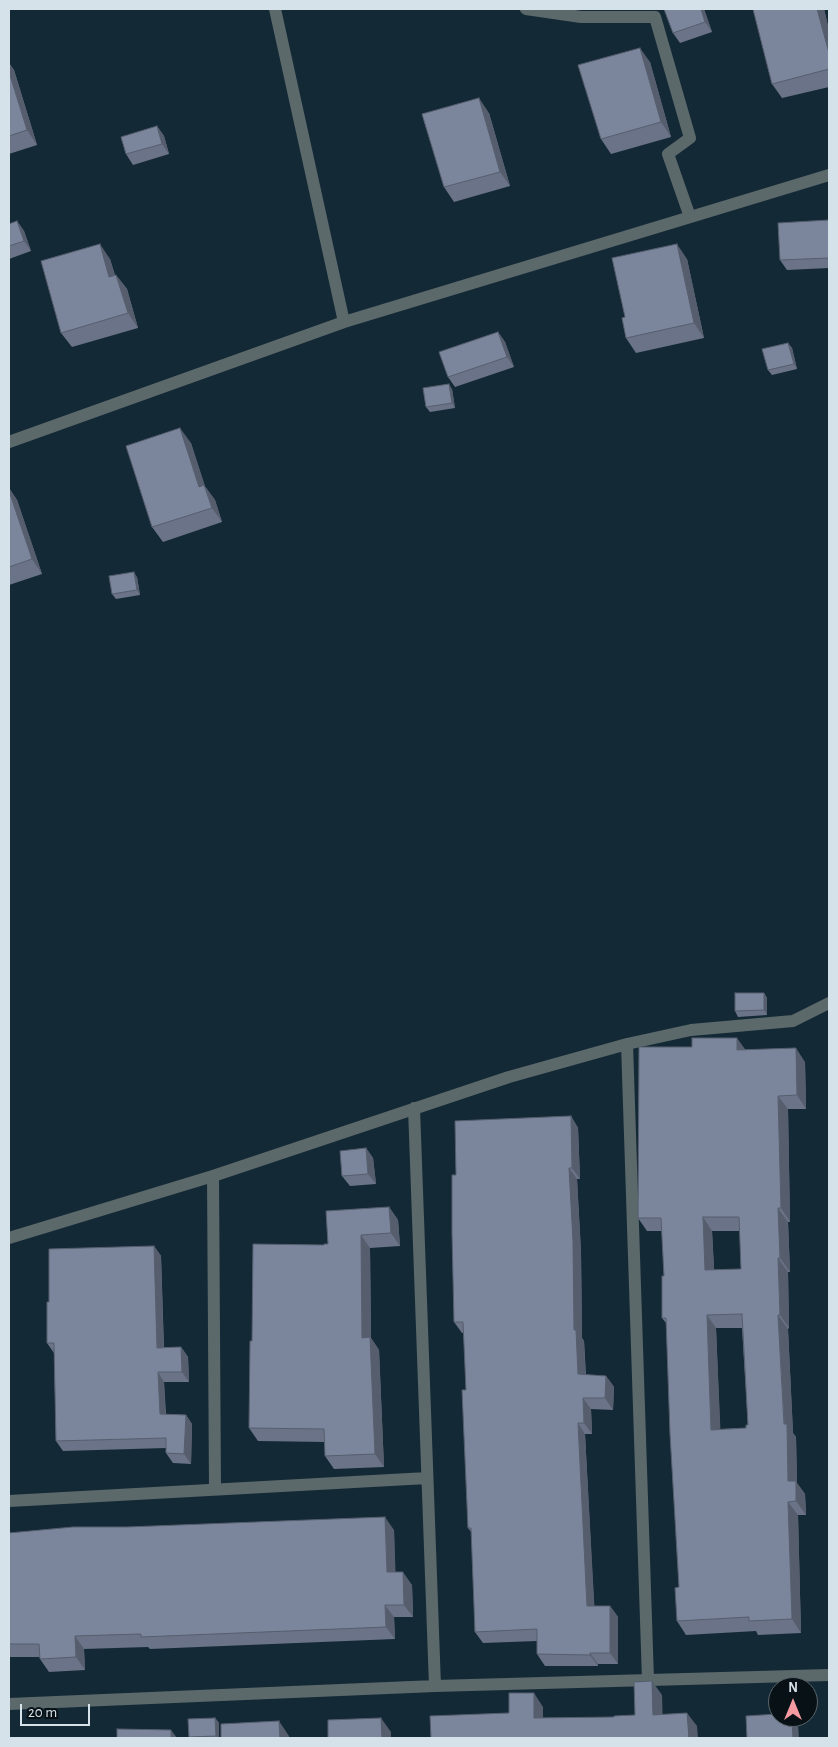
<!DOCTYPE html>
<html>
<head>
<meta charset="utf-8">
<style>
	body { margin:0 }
	#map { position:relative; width:838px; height:1747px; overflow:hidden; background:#142936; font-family:"Alegreya Sans",sans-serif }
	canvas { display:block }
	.frame { position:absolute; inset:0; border:10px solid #d5e2ea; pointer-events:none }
	.north { position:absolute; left:768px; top:1677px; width:50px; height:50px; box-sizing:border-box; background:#081116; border:1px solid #5a656b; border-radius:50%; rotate:0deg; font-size:14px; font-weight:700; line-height:20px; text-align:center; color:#d5e2ea }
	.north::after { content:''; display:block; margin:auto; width:18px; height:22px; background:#f49aa0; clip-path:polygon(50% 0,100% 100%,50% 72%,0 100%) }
	.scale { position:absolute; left:20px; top:1704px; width:70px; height:22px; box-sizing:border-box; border:2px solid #d5e2ea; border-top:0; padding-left:6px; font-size:15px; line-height:18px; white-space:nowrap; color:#d5e2ea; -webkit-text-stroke:4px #081116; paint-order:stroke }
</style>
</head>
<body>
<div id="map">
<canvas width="838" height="1747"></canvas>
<div class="frame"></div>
<div class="north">N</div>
<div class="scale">20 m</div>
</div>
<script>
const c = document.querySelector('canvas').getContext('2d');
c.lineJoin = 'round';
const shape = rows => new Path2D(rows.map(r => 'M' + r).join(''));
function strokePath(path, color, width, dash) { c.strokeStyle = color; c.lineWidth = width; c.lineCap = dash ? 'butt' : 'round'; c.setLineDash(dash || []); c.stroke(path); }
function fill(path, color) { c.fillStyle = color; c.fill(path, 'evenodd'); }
const minor = shape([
	[275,9,344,322],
	[526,9,581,17,655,17,690,138,668,154,690,217],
	[9,442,344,322,829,175],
	[627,1044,648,1680],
	[414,1108,435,1686],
	[213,1176,215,1489],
	[9,1238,213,1176,509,1077,627,1044,691,1030,793,1021,829,1003],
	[9,1501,427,1478],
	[9,1704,435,1686,829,1675]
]);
const wall = shape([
	[664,9,704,9,712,32,680,43,673,33],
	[753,9,824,9,829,30,829,87,782,98,772,84],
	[650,62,671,137,611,154,601,139],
	[9,63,14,70,37,145,9,154],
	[489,113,510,186,454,202,444,187],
	[157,126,164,136,169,154,133,165,126,154],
	[829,220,829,268,787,270,780,260],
	[17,221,24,231,31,251,9,259,9,224],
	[110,259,115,275,116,275,127,289,138,328,72,347,61,333],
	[687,259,704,338,636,353,626,338,625,317],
	[498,332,505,342,514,367,455,387,448,377],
	[788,343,792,348,797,369,772,375,768,370],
	[452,389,455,408,430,412,426,407],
	[191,443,204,485,215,500,222,522,163,542,152,527],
	[9,488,17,500,42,574,9,585],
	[137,577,140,595,116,599,112,594],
	[764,993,767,998,767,1015,738,1017,735,1011],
	[745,1050,805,1062,806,1109,788,1109,790,1222,788,1222,790,1272,788,1272,789,1328,788,1329,793,1433,796,1437,797,1483,805,1494,806,1515,798,1515,801,1633,758,1635,756,1631,686,1635,677,1621,679,1587,666,1323,662,1318,664,1276,662,1231,647,1231,638,1218],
	[712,1231,740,1231,741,1269,714,1270],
	[716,1328,742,1328,748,1425,746,1428,720,1429],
	[571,1116,578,1128,580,1179,577,1179,581,1252,582,1338,584,1341,586,1375,606,1376,614,1387,613,1410,591,1409,592,1434,585,1434,594,1606,610,1606,618,1617,618,1664,598,1664,598,1666,545,1666,537,1654,537,1641,483,1643,475,1632,472,1533,468,1528,466,1390,464,1333,462,1333,454,1322,456,1175],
	[366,1148,373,1158,376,1184,350,1186,342,1176],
	[389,1207,398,1220,400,1246,370,1248,371,1338,379,1350,384,1467,334,1469,325,1456,325,1442,258,1441,249,1428,252,1341,324,1245,328,1244],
	[154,1246,161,1256,164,1347,181,1347,188,1357,189,1382,164,1382,166,1414,186,1415,192,1424,191,1464,173,1463,166,1453,166,1448,63,1451,56,1441,54,1353,47,1343,49,1302],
	[394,1530,395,1572,412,1585,413,1617,394,1617,395,1639,150,1649,148,1647,84,1649,85,1670,49,1672,40,1659,40,1657,9,1657,9,1533],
	[215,1718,219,1723,219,1738,190,1738,189,1737]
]);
const shadedWall = shape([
	[701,9,704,9,712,32,705,22],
	[817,9,824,9,829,30,829,53],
	[640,48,650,62,671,137,661,122],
	[9,63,14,70,37,145,27,130,9,72],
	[479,98,489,113,510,186,500,172],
	[157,126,164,136,169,154,162,144],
	[17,221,24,231,31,251,24,241],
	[100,244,110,259,119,291,109,277],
	[677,244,687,259,704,338,694,323],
	[116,275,127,289,138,328,128,313],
	[498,332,505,342,514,367,507,357],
	[788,343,792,348,797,369,794,364],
	[449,384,452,389,455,408,452,403],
	[180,428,191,443,210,501,199,487],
	[204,485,215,500,222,522,212,508],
	[9,488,17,500,42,574,32,559,9,491],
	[134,572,137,577,140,595,137,590],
	[764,993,767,998,767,1015,764,1010],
	[737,1038,747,1052,737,1050],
	[796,1048,805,1062,806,1109,797,1095],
	[778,1096,788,1109,790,1222,781,1208],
	[571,1116,578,1128,580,1179,572,1168],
	[366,1148,373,1158,376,1184,368,1174],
	[569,1168,577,1179,581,1252,582,1338,584,1341,586,1386,578,1374,574,1330],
	[389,1207,398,1220,400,1246,391,1233],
	[778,1208,788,1222,790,1272,780,1258],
	[703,1217,712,1231,715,1284,705,1270],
	[361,1235,370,1248,371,1338,379,1350,384,1467,375,1454,362,1338],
	[154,1246,161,1256,164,1357,157,1348],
	[778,1258,788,1272,789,1328,780,1315],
	[707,1315,716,1328,721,1443,711,1430],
	[778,1315,788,1329,793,1433,796,1437,797,1483,805,1494,806,1515,796,1501,788,1481],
	[181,1347,188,1357,189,1382,182,1372],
	[158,1372,164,1382,166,1424,160,1414],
	[606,1376,614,1387,613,1410,605,1398],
	[583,1398,591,1409,592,1434,584,1423],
	[186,1415,192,1424,191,1464,184,1454],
	[578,1423,585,1434,595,1617,587,1606],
	[788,1502,798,1515,801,1633,792,1619],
	[385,1517,394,1530,396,1585,387,1572],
	[403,1572,412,1585,413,1617,404,1605],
	[385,1605,394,1617,395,1639,386,1627],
	[610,1606,618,1617,618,1664,610,1653],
	[75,1636,84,1649,85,1670,76,1657],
	[590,1653,598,1664,598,1666,590,1655],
	[652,1681,662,1695,663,1729,653,1715],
	[534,1693,543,1707,543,1732,534,1718],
	[687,1713,697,1726,698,1738,689,1738],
	[792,1717,794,1717,798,1724,799,1738,793,1738],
	[215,1718,219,1723,219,1738,217,1738,216,1736],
	[381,1718,391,1732,391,1738,382,1738],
	[279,1721,289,1736,289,1738,280,1738],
	[171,1730,177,1738,171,1738]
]);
const building = shape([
	[664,9,701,9,705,22,673,33,664,9],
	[753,9,817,9,829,53,829,69,772,84,753,9],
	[640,48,661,122,601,139,578,65,640,48],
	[9,72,27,130,9,136,9,72],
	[479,98,500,172,444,187,422,114,479,98],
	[157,126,162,144,126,154,121,137,157,126],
	[829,220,829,258,780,260,778,223,829,220],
	[17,221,24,241,9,246,9,224,17,221],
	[100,244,109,277,116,275,128,313,61,333,41,261,100,244],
	[677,244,694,323,626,338,622,318,625,317,612,258,677,244],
	[498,332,507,357,448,377,439,352,498,332],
	[788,343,794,364,768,370,762,349,788,343],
	[449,384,452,403,426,407,423,388,449,384],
	[180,428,199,487,204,485,212,508,152,527,126,446,180,428],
	[9,491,32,559,9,567,9,491],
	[134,572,137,590,112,594,109,576,134,572],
	[735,993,764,993,764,1010,735,1011,735,993],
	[692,1038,737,1038,737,1050,796,1048,797,1095,778,1096,781,1208,778,1208,780,1258,778,1258,780,1315,778,1315,784,1424,787,1424,788,1481,796,1481,796,1501,788,1502,792,1619,749,1621,749,1617,677,1621,675,1588,679,1587,670,1434,666,1318,662,1318,662,1276,664,1276,661,1218,638,1218,639,1047,692,1047,692,1038],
	[703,1217,739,1217,741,1269,705,1270,703,1217],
	[742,1314,748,1425,746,1425,746,1428,711,1430,707,1315,742,1314],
	[571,1116,572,1168,569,1168,573,1241,574,1330,576,1330,578,1374,606,1376,605,1398,583,1398,584,1423,578,1423,587,1606,610,1606,610,1653,590,1653,590,1655,537,1654,537,1629,475,1632,471,1528,468,1528,462,1390,466,1390,463,1322,454,1322,452,1233,452,1175,456,1175,455,1121,571,1116],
	[366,1148,368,1174,342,1176,340,1151,366,1148],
	[389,1207,391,1233,361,1235,362,1338,370,1337,375,1454,325,1456,324,1429,249,1428,250,1341,252,1341,253,1244,324,1245,324,1244,328,1244,326,1211,389,1207],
	[154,1246,157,1348,181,1347,182,1372,158,1372,160,1414,186,1415,184,1454,166,1453,166,1438,56,1441,54,1343,47,1343,47,1302,49,1302,49,1249,154,1246],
	[385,1517,387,1572,403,1572,404,1605,385,1605,386,1627,141,1637,141,1634,75,1636,76,1657,40,1659,39,1644,9,1644,9,1533,73,1527,127,1527,385,1517],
	[652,1681,653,1715,687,1713,689,1738,431,1738,430,1716,509,1713,509,1693,534,1693,534,1718,614,1717,614,1716,635,1715,634,1682,652,1681],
	[778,1714,778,1717,792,1717,793,1738,747,1738,746,1716,778,1714],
	[215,1718,216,1736,189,1737,188,1719,215,1718],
	[381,1718,382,1738,328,1738,328,1720,381,1718],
	[279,1721,280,1738,221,1738,221,1724,279,1721],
	[117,1729,171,1730,171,1738,117,1738,117,1729]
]);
strokePath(minor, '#5c696b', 12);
fill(wall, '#6a7387');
fill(shadedWall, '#565e6e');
fill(building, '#7b869d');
strokePath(building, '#565e6e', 1);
</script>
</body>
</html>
